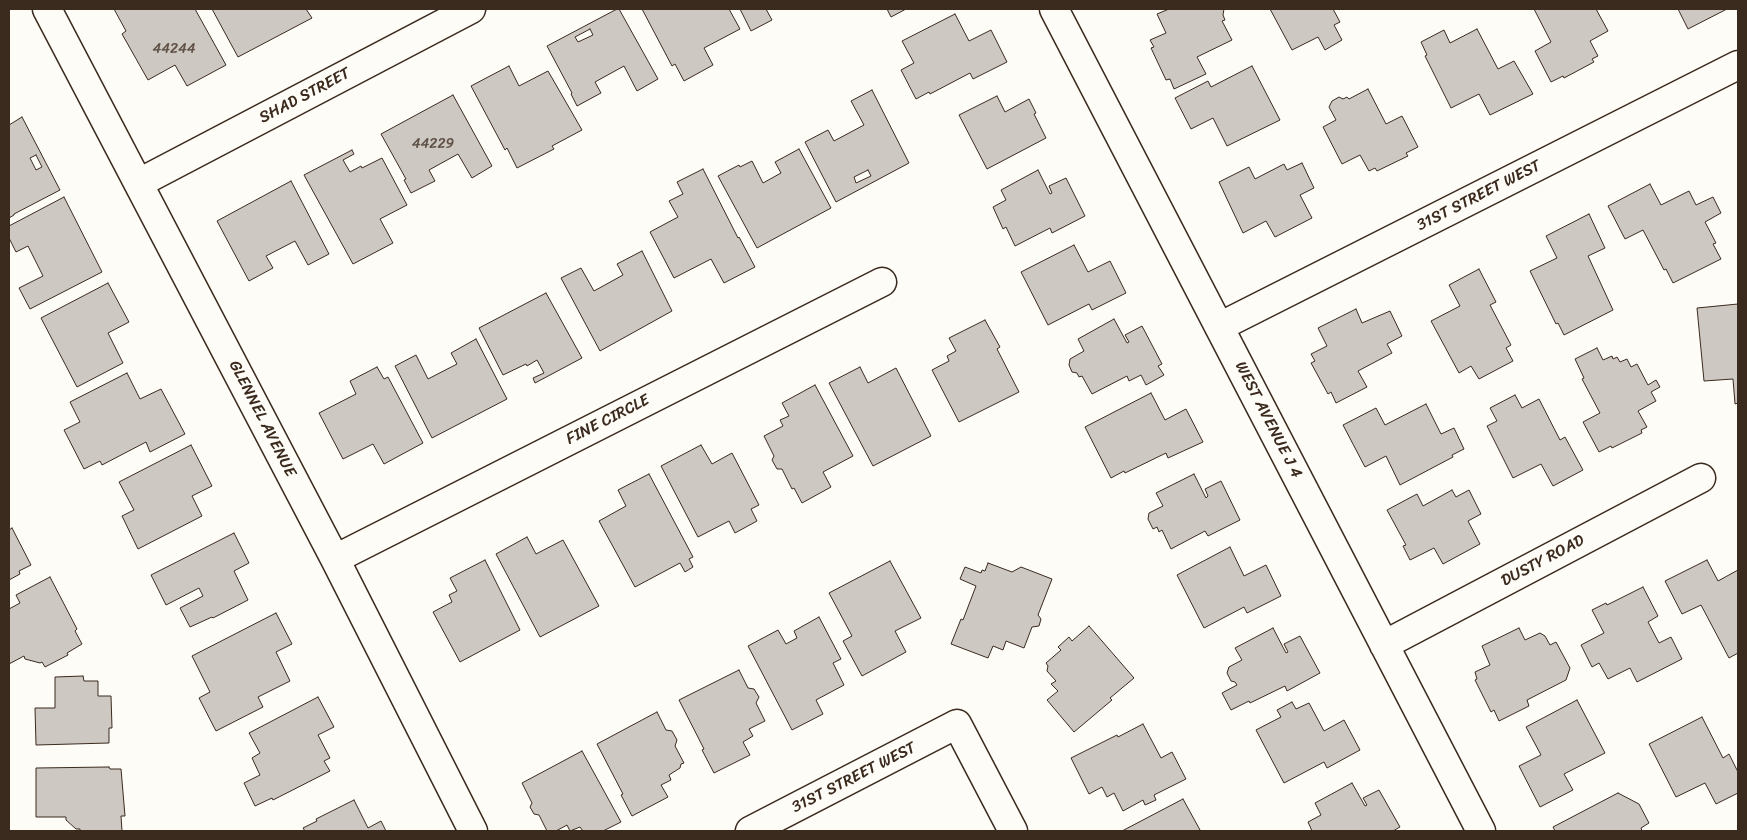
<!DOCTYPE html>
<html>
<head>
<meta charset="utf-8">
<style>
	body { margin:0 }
	#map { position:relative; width:1747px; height:840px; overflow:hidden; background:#fdfcf7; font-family:Sriracha,sans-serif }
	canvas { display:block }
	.frame { position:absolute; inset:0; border:10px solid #3b2a1e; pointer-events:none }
</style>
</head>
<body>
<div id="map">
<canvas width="1747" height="840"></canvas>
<div class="frame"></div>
</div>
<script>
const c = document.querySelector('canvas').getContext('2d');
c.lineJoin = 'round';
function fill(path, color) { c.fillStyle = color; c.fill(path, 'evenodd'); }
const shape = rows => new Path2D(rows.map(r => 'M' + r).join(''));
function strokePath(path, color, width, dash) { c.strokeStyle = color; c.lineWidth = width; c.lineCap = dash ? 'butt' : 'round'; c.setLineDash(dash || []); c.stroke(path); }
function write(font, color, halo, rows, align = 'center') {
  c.font = font + ' Sriracha,sans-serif'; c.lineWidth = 4; c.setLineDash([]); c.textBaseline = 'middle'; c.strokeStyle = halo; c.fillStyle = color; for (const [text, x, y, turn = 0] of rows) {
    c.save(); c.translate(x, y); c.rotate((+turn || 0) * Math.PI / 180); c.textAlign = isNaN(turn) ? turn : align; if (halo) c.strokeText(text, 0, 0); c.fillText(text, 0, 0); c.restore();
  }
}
const building = shape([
	[114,9,195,9,226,65,187,86,175,65,148,80,122,34,126,31,114,9],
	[212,9,306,9,312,18,238,57,212,9],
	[617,9,619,9,658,79,637,91,624,66,595,82,601,93,577,106,571,94,572,93,547,46,617,9],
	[590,29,593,35,578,42,575,37,590,29],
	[642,9,729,9,740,29,704,48,713,65,684,81,675,64,672,66,642,9],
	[740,9,766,9,772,20,751,31,740,9],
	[887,9,906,9,891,17,887,9],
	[1169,9,1224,9,1223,15,1225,20,1222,21,1232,40,1197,57,1206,74,1174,89,1170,79,1166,80,1151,48,1154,47,1150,40,1166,33,1157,14,1169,9],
	[1270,9,1333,9,1340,22,1334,25,1342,40,1325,50,1318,37,1292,50,1270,9],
	[1534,9,1596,9,1608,31,1590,41,1598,56,1592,59,1594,62,1564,78,1563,76,1551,82,1535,51,1551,42,1534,9],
	[1678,9,1727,9,1688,29,1678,9],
	[955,14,969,41,991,30,1007,62,973,79,970,73,930,94,929,92,916,99,901,70,914,63,902,41,955,14],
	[1477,29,1498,69,1514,61,1533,94,1490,115,1479,94,1451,108,1425,56,1427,55,1421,42,1444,30,1450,43,1477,29],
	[509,66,519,86,548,71,582,130,552,146,554,149,517,168,507,148,505,150,471,86,509,66],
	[1252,66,1280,120,1227,146,1213,118,1191,129,1175,98,1208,81,1211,87,1252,66],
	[1368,89,1386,124,1402,116,1418,147,1406,153,1408,156,1377,171,1375,168,1369,171,1360,155,1342,164,1323,127,1336,120,1329,107,1332,101,1339,97,1343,99,1347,97,1349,99,1368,89],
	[872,90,909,163,836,202,805,142,828,130,834,141,864,125,851,101,872,90],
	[868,170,871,176,856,183,854,177,868,170],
	[453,95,492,166,472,178,458,154,429,170,435,181,411,193,404,180,406,179,381,134,453,95],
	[997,96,1005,112,1029,99,1036,113,1034,114,1046,138,987,169,959,115,997,96],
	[22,117,60,190,14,214,14,215,9,218,9,125,22,117],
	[36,155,42,167,36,170,30,158,36,155],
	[799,149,831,208,757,248,718,176,739,165,740,167,752,161,763,183,781,173,775,162,799,149],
	[352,150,354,154,343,160,350,172,361,166,362,168,382,158,407,205,380,219,393,243,353,264,304,175,352,150],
	[1302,163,1314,188,1300,195,1312,218,1275,237,1266,221,1243,233,1219,182,1249,167,1255,179,1284,164,1287,170,1302,163],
	[703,169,738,238,739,237,755,267,724,283,711,259,674,278,650,232,678,217,669,201,683,194,677,182,703,169],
	[1038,170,1050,194,1052,193,1049,186,1066,178,1085,216,1052,233,1050,228,1015,246,1006,227,1003,229,993,207,1006,200,1001,190,1038,170],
	[291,181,329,254,308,265,295,241,266,256,273,268,249,281,217,221,291,181],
	[1650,184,1661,205,1689,191,1696,205,1713,197,1721,213,1705,222,1716,243,1713,244,1721,259,1673,283,1666,269,1664,270,1643,230,1625,239,1608,206,1650,184],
	[64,197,102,272,30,309,19,288,43,276,28,246,16,252,9,238,9,226,64,197],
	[1589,214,1605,248,1588,256,1613,310,1564,335,1558,323,1556,324,1530,271,1557,258,1546,236,1589,214],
	[1074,245,1088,272,1110,261,1126,293,1092,310,1089,304,1048,325,1021,272,1074,245],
	[642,251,672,311,600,351,561,278,581,268,594,291,623,275,617,264,642,251],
	[1479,269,1496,302,1490,305,1511,345,1506,348,1513,361,1479,379,1471,366,1459,373,1431,321,1460,306,1449,285,1479,269],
	[108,283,129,322,108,333,123,363,77,387,41,318,108,283],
	[546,293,582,358,535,383,533,378,544,373,537,360,527,366,526,364,503,375,479,328,546,293],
	[1738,304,1738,403,1735,404,1733,379,1704,381,1697,308,1738,304],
	[1356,309,1362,323,1390,311,1402,336,1387,344,1392,353,1358,371,1367,387,1336,403,1331,392,1328,394,1311,363,1315,361,1311,354,1327,346,1318,328,1356,309],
	[1114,319,1127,343,1129,342,1125,335,1142,326,1162,364,1158,366,1164,375,1146,385,1141,375,1129,381,1127,376,1092,394,1082,376,1079,377,1077,373,1072,372,1069,365,1070,359,1084,351,1078,339,1114,319],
	[985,320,1000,347,997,349,1019,392,959,422,932,370,949,361,947,356,956,351,949,338,985,320],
	[476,339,507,399,432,438,395,366,416,355,428,379,457,364,451,353,476,339],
	[1597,348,1603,360,1612,356,1613,359,1617,357,1620,362,1627,359,1631,367,1637,364,1648,385,1656,380,1660,387,1651,392,1656,401,1638,411,1647,427,1641,430,1642,433,1612,448,1611,446,1599,452,1583,422,1600,413,1582,379,1584,378,1575,359,1597,348],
	[377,367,384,379,388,377,423,443,384,464,373,444,343,459,319,413,356,394,350,381,377,367],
	[860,367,868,383,896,368,931,436,873,466,829,383,860,367],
	[127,373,140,399,161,389,185,434,150,452,146,442,102,465,100,461,84,469,64,430,80,422,70,402,127,373],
	[815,385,853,456,823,472,831,487,802,503,794,488,792,489,782,469,777,469,772,460,774,456,764,436,783,426,780,420,789,416,782,403,815,385],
	[1151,393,1165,420,1186,409,1203,442,1168,458,1166,453,1125,473,1124,471,1111,478,1085,427,1151,393],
	[1515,395,1522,408,1539,399,1560,440,1565,437,1583,470,1553,486,1541,464,1513,478,1487,426,1497,421,1490,408,1515,395],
	[1426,404,1441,434,1454,428,1464,449,1452,455,1453,457,1400,485,1386,456,1365,467,1343,425,1376,408,1385,425,1426,404],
	[191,445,212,486,192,496,202,516,138,549,122,516,134,510,119,482,191,445],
	[701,445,712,464,732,453,759,505,751,509,757,521,735,533,729,521,698,537,661,466,701,445],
	[649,474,693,557,689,559,693,567,685,572,680,563,635,587,599,521,626,506,618,490,649,474],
	[1194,474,1206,498,1208,496,1205,489,1221,481,1240,520,1208,536,1205,531,1171,549,1162,530,1159,532,1157,527,1153,529,1148,519,1149,513,1163,506,1156,493,1194,474],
	[1452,490,1456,497,1469,490,1481,514,1468,521,1480,544,1443,564,1434,548,1410,560,1403,546,1406,545,1387,510,1417,494,1423,506,1452,490],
	[12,528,31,565,19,571,20,574,9,580,9,530,12,528],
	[234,533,249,563,234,571,248,600,213,618,212,617,190,627,180,608,203,596,199,588,166,605,151,575,234,533],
	[527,537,536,554,563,540,599,606,540,637,496,554,527,537],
	[1230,547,1244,576,1266,565,1281,596,1247,613,1244,607,1204,628,1177,575,1230,547],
	[485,560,520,630,460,662,433,612,452,602,449,595,457,591,450,578,485,560],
	[1707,560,1718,581,1738,570,1738,653,1729,658,1701,605,1682,614,1665,581,1707,560],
	[890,561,921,618,895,631,906,652,862,676,843,641,852,636,829,593,890,561],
	[988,563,1012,572,1021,567,1052,579,1038,615,1041,619,1039,626,1032,627,1024,648,1006,641,1003,650,993,646,988,658,951,644,961,619,963,620,976,586,960,579,965,567,981,573,982,570,985,571,988,563],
	[50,577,77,629,75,631,82,644,67,653,68,655,45,667,42,662,40,663,25,659,24,656,9,664,9,609,20,603,16,595,50,577],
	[1643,587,1658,616,1648,622,1659,643,1671,637,1682,659,1637,682,1630,668,1608,679,1599,663,1592,667,1581,645,1604,633,1592,610,1606,603,1607,605,1643,587],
	[276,613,292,644,276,652,290,681,258,697,263,707,216,731,199,698,210,692,192,656,276,613],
	[819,617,841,659,833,663,844,685,816,700,823,714,792,730,748,646,778,630,786,644,797,638,794,631,819,617],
	[1089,626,1134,678,1110,698,1112,700,1074,732,1047,700,1058,691,1051,684,1056,681,1047,671,1048,666,1046,663,1061,650,1058,647,1069,637,1072,641,1089,626],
	[1273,628,1286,653,1288,652,1284,644,1300,636,1320,673,1287,691,1285,686,1250,703,1249,701,1231,710,1222,693,1237,685,1235,682,1231,681,1227,673,1229,667,1242,660,1235,648,1273,628],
	[1519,628,1525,640,1540,633,1545,636,1550,645,1556,642,1570,668,1566,680,1527,700,1529,706,1499,721,1494,710,1491,712,1475,680,1477,679,1475,672,1490,665,1482,646,1519,628],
	[739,670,748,688,754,689,759,697,756,703,765,721,749,729,753,736,743,742,750,755,714,773,702,750,704,749,679,700,739,670],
	[83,676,84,681,98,681,98,696,111,696,112,728,109,728,109,743,36,745,35,708,55,708,55,677,83,676],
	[318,697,334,727,318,735,330,758,324,761,330,771,273,800,272,798,255,806,244,783,260,775,252,758,260,753,249,733,318,697],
	[1577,700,1605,753,1564,774,1573,790,1540,807,1519,766,1541,755,1526,727,1577,700],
	[1292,702,1296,709,1309,703,1324,731,1344,720,1360,750,1327,768,1324,762,1284,783,1256,730,1281,717,1277,710,1292,702],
	[657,712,666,730,672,731,677,740,675,746,684,763,681,764,680,768,669,775,671,780,661,785,668,797,632,816,621,795,623,794,597,744,657,712],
	[1702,717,1723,758,1729,754,1738,772,1738,793,1716,804,1705,783,1676,797,1649,744,1702,717],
	[1143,724,1161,758,1172,752,1186,779,1154,795,1156,800,1145,805,1143,800,1123,811,1114,793,1107,797,1102,787,1089,794,1071,758,1117,735,1118,737,1143,724],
	[582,751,621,822,603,831,583,831,580,827,570,831,567,825,556,831,547,831,539,815,534,814,530,807,532,803,522,783,582,751],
	[109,767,110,769,121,769,125,816,121,816,122,831,80,831,80,829,76,829,66,820,66,817,36,817,36,768,109,767],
	[1352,783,1365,806,1367,805,1363,798,1379,790,1400,827,1393,831,1312,831,1308,822,1321,815,1315,803,1352,783],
	[1618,793,1639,804,1649,823,1641,828,1642,831,1555,831,1553,827,1618,793],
	[1183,799,1200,830,1197,831,1122,831,1183,799],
	[354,800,368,828,381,821,386,831,305,831,303,828,317,821,316,819,354,800]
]);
const minor = shape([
	[47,9,335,559,473,831],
	[1054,9,1481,831],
	[139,183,471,9],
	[1219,327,1738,65],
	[335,559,882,282],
	[1384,645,1701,478],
	[750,831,957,724,1013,831]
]);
const numberNames = [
	["44244",174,49],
	["44229",433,144]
];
const streetNames = [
	["SHAD STREET",305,96,-28],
	["31ST STREET WEST",1479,196,-27],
	["GLENNEL AVENUE",262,419,63],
	["FINE CIRCLE",608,420,-27],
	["WEST AVENUE J 4",1268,420,63],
	["DUSTY ROAD",1543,561,-28],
	["31ST STREET WEST",854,778,-27]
];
fill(building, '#cdc8c2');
strokePath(building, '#3b2a1e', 1);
strokePath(minor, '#3b2a1e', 31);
strokePath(minor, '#fdfcf7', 28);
write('14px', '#605247', null, numberNames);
write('16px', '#3b2a1e', '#fdfcf7', streetNames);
</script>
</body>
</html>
